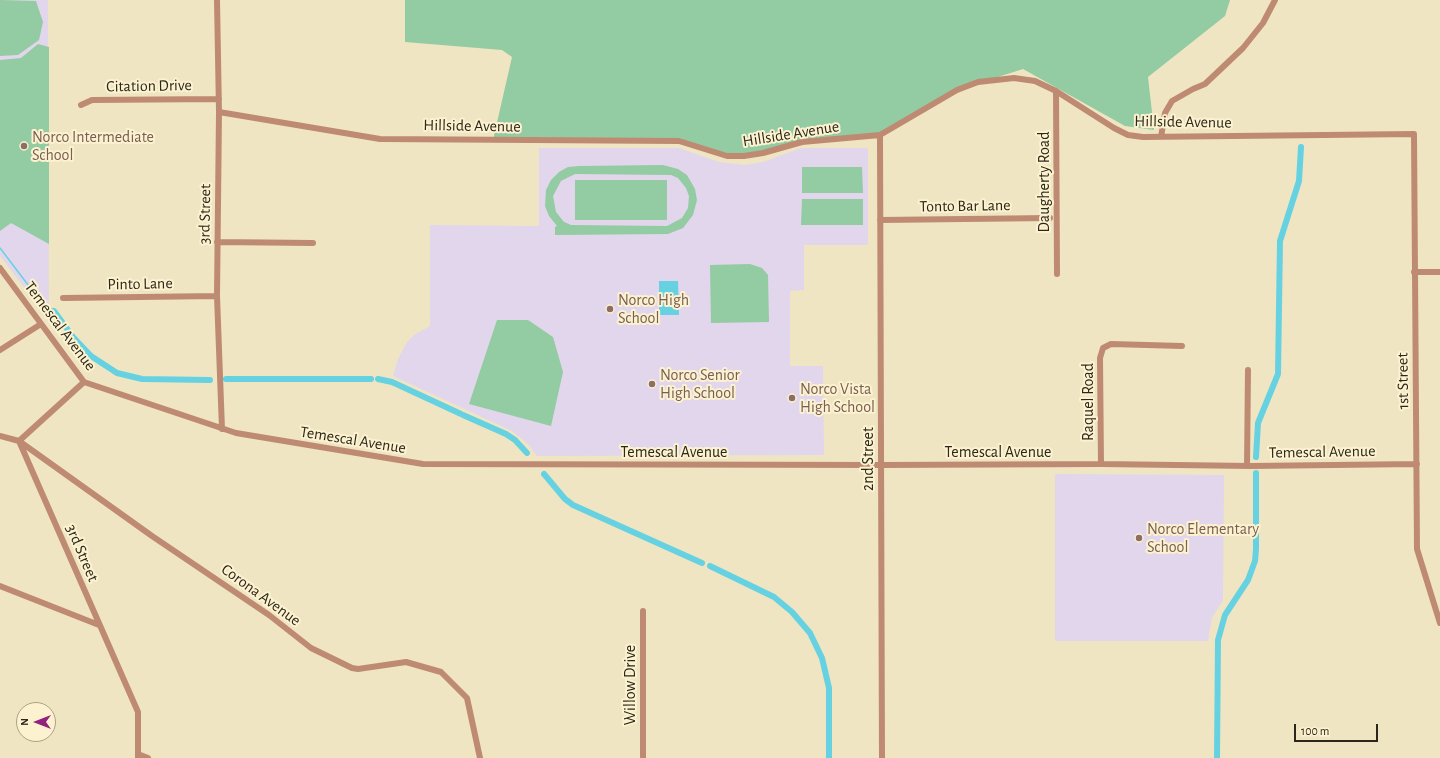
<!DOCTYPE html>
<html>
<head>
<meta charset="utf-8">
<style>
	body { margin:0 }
	#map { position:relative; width:1440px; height:758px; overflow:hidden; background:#f0e5c3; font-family:"Alegreya Sans",sans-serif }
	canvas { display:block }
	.north { position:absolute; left:16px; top:702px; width:40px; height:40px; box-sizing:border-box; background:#fdf2d0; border:1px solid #a9a187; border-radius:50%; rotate:270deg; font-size:11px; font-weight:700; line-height:16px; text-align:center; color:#2b271a }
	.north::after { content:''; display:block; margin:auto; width:14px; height:18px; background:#94207e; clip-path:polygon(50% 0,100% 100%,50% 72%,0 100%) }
	.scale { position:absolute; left:1294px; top:724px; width:84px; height:18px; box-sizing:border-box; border:2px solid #2b271a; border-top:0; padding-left:5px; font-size:12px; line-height:14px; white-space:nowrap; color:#2b271a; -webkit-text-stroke:3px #fdf2d0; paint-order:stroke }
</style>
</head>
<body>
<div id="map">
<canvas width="1440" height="758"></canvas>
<div class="north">N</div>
<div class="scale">100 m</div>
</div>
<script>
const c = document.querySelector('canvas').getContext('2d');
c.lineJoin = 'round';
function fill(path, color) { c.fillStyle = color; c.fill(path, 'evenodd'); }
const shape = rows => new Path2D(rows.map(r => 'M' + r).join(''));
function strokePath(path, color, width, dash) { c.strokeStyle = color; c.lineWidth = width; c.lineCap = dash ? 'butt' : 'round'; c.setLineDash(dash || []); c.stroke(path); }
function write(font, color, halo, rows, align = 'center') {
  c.font = font + ' "Alegreya Sans",sans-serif'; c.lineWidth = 4; c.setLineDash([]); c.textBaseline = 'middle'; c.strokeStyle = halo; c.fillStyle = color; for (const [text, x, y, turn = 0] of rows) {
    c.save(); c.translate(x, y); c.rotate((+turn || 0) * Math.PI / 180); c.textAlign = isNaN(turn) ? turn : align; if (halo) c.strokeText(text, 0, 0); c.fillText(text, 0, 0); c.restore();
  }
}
const education = shape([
	[0,0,48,0,49,320,0,256],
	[539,148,679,148,719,162,745,165,763,162,801,148,868,148,868,245,804,245,804,290,790,291,790,366,823,366,824,455,537,456,528,444,512,431,393,376,398,359,407,342,414,335,430,326,430,225,539,226],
	[1055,474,1224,475,1223,600,1212,618,1208,641,1055,641]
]);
const green = shape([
	[0,0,36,1,43,22,39,40,18,55,0,56],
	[405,0,1230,0,1225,16,1148,77,1154,130,1125,126,1023,69,957,90,880,135,802,142,763,153,727,156,679,141,493,140,512,57,502,50,405,42],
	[38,44,49,47,49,244,11,223,0,231,0,60,21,58],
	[579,166,663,165,678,169,687,175,695,189,697,200,693,215,683,228,668,234,555,235,555,227,557,226,549,216,545,206,546,190,551,180,559,172,568,167],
	[575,174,671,175,678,178,686,188,689,196,688,208,682,218,667,226,571,225,564,222,556,212,553,196,561,181],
	[802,167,862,167,863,193,802,193],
	[575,180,667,180,667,220,575,220],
	[802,199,863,199,863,225,801,225],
	[750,264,762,268,768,275,769,322,711,323,710,265],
	[497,320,528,320,553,337,563,372,551,426,469,404]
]);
const water = shape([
	[659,281,678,281,679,315,659,315]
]);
const stream = shape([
	[0,248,41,302,51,311]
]);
const canal = shape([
	[51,311,54,311,73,337,91,356,117,373,142,379,210,380],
	[226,379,371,379],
	[378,379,392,382,461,414],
	[463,415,506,434,515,440,527,453],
	[1256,457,1258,423,1278,374,1280,241,1299,181,1301,147],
	[544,474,565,499,573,505,702,563],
	[710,566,774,597,792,612,810,633,822,658,829,688,829,758],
	[1217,758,1218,640,1225,615,1248,580,1255,561,1256,549,1256,473]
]);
const minor = shape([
	[217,0,219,112,217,296,222,429],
	[1056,91,1057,274],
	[81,105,92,100,219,99],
	[219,112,380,139,679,141,727,156,744,156,763,153,802,142,880,135,957,90,978,82,1014,78,1035,81,1056,91,1114,128,1128,135,1143,137,1414,134,1417,549,1440,623],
	[880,135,882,758],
	[1161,137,1165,113,1172,101,1193,89,1205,84,1243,48,1263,23,1275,0],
	[880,220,1050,218],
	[217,242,313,243],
	[0,268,84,382,236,433,423,464,881,465,1101,464,1251,466,1417,464],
	[1414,272,1440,272],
	[63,298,217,296],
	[0,350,41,324],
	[84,382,19,441,138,712,138,758],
	[0,436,19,441,152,536,269,615,311,648,352,668,358,669,406,662,441,672,467,698,480,758],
	[1101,464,1100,358,1103,348,1111,344,1182,346],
	[1247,466,1248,370],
	[0,586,99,625],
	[643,611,643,758],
	[138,754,148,758]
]);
const markers = [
	[24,146,4,"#8d6e63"],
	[610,309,4,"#8d6e63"],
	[652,384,4,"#8d6e63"],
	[792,398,4,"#8d6e63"],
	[1139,538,4,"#8d6e63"]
];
const streetNames = [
	["Citation Drive",149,86,-1],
	["Hillside Avenue",1183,122,1],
	["Hillside Avenue",472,126,1],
	["Hillside Avenue",791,134,-9],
	["Daugherty Road",1044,182,-90],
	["Tonto Bar Lane",965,206,-1],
	["3rd Street",205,214,-89],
	["Pinto Lane",140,284,-1],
	["Temescal Avenue",60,326,53],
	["1st Street",1403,381,-91],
	["Raquel Road",1088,402,-90],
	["Temescal Avenue",353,440,9],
	["Temescal Avenue",674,452],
	["Temescal Avenue",998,452],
	["Temescal Avenue",1322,452,-1],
	["2nd Street",868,459,-90],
	["3rd Street",82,553,67],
	["Corona Avenue",261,595,36],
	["Willow Drive",630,685,-90]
];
const educationNames = [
	["Norco Intermediate",32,137],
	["School",32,155],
	["Norco High",618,300],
	["School",618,318],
	["Norco Senior",660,375],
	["High School",660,393],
	["Norco Vista",800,389],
	["High School",800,407],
	["Norco Elementary",1147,529],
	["School",1147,547]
];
fill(education, '#e1d6eb');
fill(green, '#93cba2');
fill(water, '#66d2e1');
strokePath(stream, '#66d2e1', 1.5);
strokePath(canal, '#66d2e1', 6);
strokePath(minor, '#be8b72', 6);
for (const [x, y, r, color] of markers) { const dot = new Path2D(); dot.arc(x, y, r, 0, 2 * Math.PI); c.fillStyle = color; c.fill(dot); strokePath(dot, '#fdf2d0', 1.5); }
write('16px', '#2b271a', '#fdf2d0', streetNames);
write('16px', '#785e54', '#fdf2d0', educationNames, 'left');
</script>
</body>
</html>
